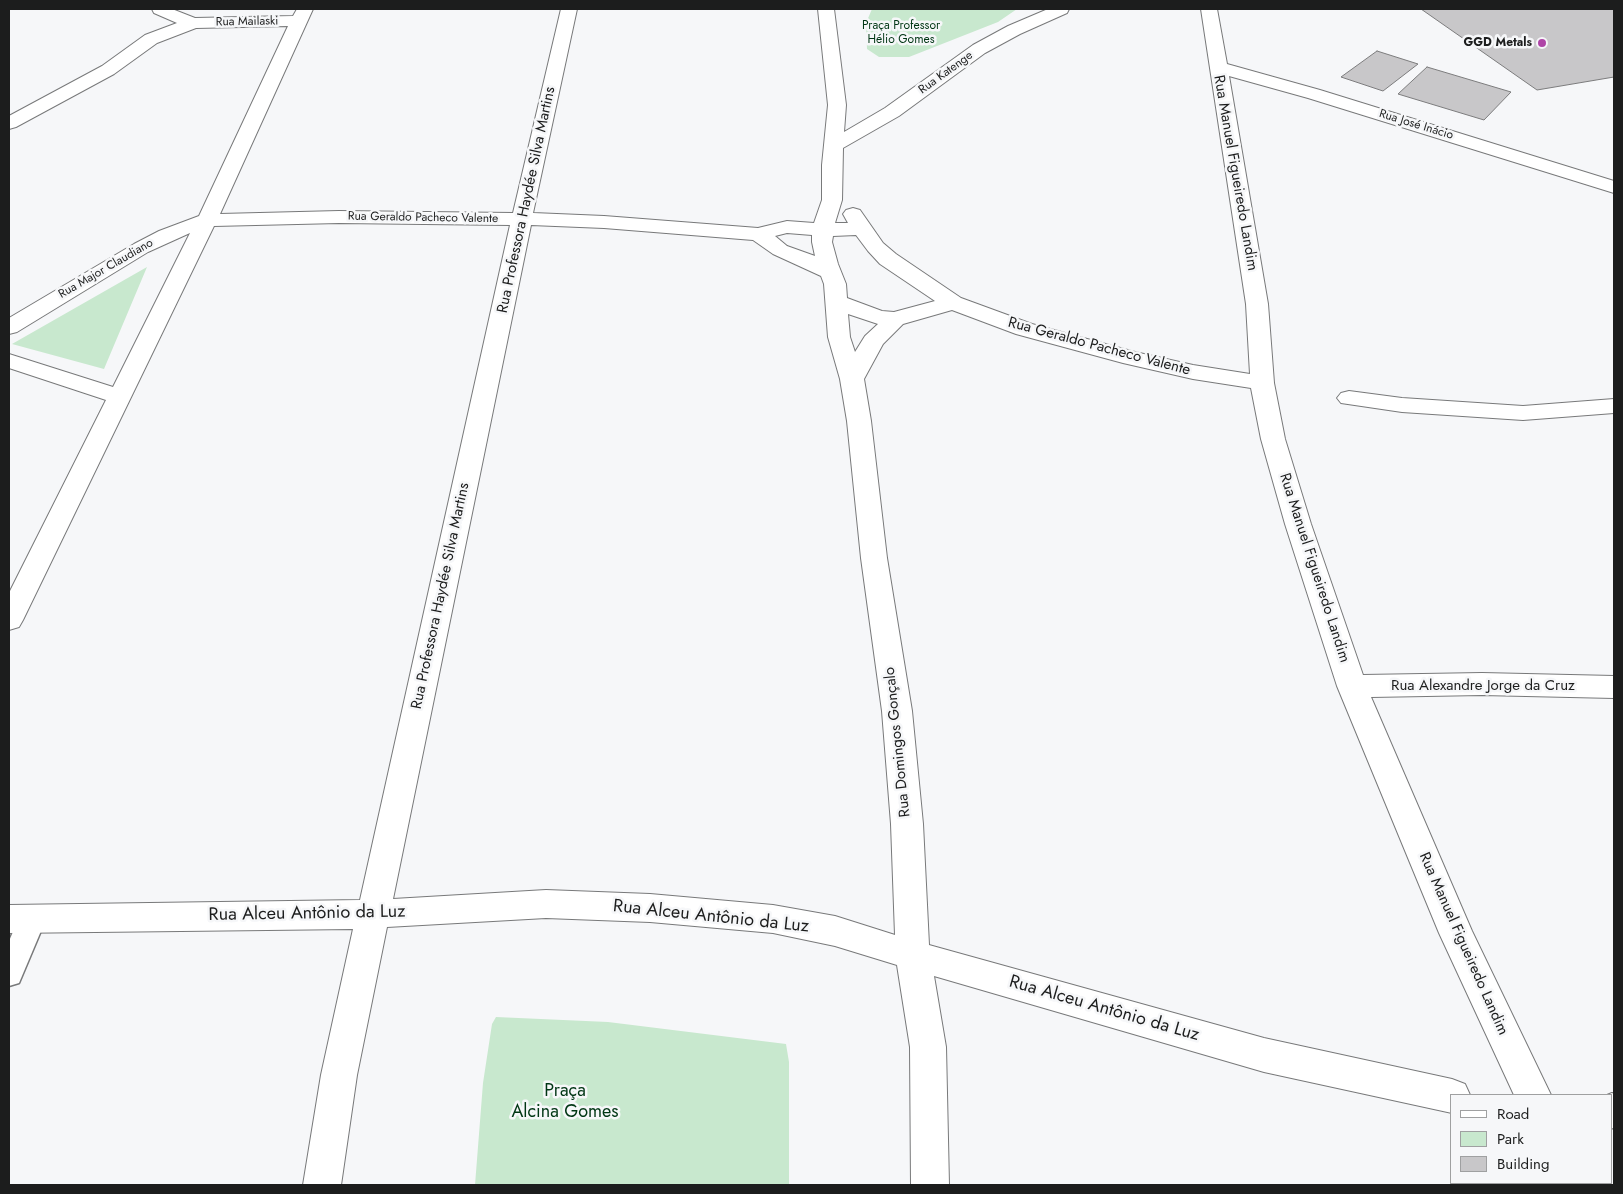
<!DOCTYPE html>
<html>
<head>
<meta charset="utf-8">
<style>
	body { margin:0 }
	#map { position:relative; width:1623px; height:1194px; overflow:hidden; background:#f6f7f9; font-family:Jost,sans-serif }
	canvas { display:block }
	.frame { position:absolute; inset:0; border:10px solid #1c1d1d; pointer-events:none }
	.legend { position:absolute; left:1450px; top:1094px; width:162px; height:90px; box-sizing:border-box; background:#f6f7f9; border:1px solid #9fa0a1; margin:0; padding:6px 9px; list-style:none; font-size:15px; color:#1c1d1d }
	.legend li { display:flex; align-items:center; gap:10px; height:25px }
	.legend b { width:25px; border:1px solid #9fa0a1 }
</style>
</head>
<body>
<div id="map">
<canvas width="1623" height="1194"></canvas>
<div class="frame"></div>
<ul class="legend">
<li><b style="height:6px;background:#fff"></b>Road</li>
<li><b style="height:14px;background:#c8e8ce"></b>Park</li>
<li><b style="height:14px;background:#c8c7c9"></b>Building</li>
</ul>
</div>
<script>
const c = document.querySelector('canvas').getContext('2d');
c.lineJoin = 'round';
function fill(path, color) { c.fillStyle = color; c.fill(path, 'evenodd'); }
const shape = rows => new Path2D(rows.map(r => 'M' + r).join(''));
function strokePath(path, color, width, dash) { c.strokeStyle = color; c.lineWidth = width; c.lineCap = dash ? 'butt' : 'round'; c.setLineDash(dash || []); c.stroke(path); }
function write(font, color, halo, rows, align = 'center') {
  c.font = font + ' Jost,sans-serif'; c.lineWidth = 5; c.setLineDash([]); c.textBaseline = 'middle'; c.strokeStyle = halo; c.fillStyle = color; for (const [text, x, y, turn = 0] of rows) {
    c.save(); c.translate(x, y); c.rotate((+turn || 0) * Math.PI / 180); c.textAlign = isNaN(turn) ? turn : align; if (halo) c.strokeText(text, 0, 0); c.fillText(text, 0, 0); c.restore();
  }
}
const green = shape([
	[872,9,1017,9,998,22,909,57,879,57,867,49,866,23],
	[147,267,104,369,12,344],
	[496,1017,608,1022,786,1044,789,1062,789,1185,475,1185,483,1083,492,1024]
]);
const building = shape([
	[1421,9,1614,9,1614,77,1537,90,1421,9],
	[1377,51,1418,64,1383,91,1341,77,1377,51],
	[1427,67,1511,92,1484,120,1398,94,1427,67]
]);
const lane = shape([
	[32,907,42,911,46,919,19,983,9,986,9,941,22,911,32,907]
]);
const street = shape([
	[152,9,172,9,195,18,293,16,297,9,313,9,220,214,339,211,513,213,561,9,577,9,533,213,604,216,758,228,787,221,814,223,822,200,822,165,828,105,818,9,834,9,846,105,844,132,885,108,973,45,1008,26,1048,9,1069,9,1067,13,1020,34,985,53,899,116,843,148,842,200,835,223,848,223,843,214,846,210,853,208,860,210,883,243,896,254,961,298,1032,324,1135,352,1193,365,1250,374,1246,304,1201,9,1217,9,1227,64,1320,90,1614,181,1614,193,1308,98,1229,76,1268,304,1274,383,1285,439,1311,524,1363,675,1482,673,1614,676,1614,698,1482,695,1371,697,1472,931,1551,1095,1514,1095,1439,933,1337,686,1285,524,1261,439,1251,388,1193,379,1123,363,1016,334,952,310,903,324,883,344,864,379,871,421,887,558,912,711,923,824,929,945,1264,1038,1452,1079,1465,1084,1470,1095,1452,1095,1452,1113,1264,1072,934,976,946,1047,949,1185,911,1185,910,1047,897,965,835,946,773,933,650,922,546,918,387,927,357,1075,341,1185,303,1185,321,1075,353,929,9,933,9,905,360,900,510,225,339,223,214,226,23,620,19,627,9,630,9,593,106,400,9,368,9,354,113,387,190,233,148,252,17,332,9,334,9,318,134,244,159,231,199,216,288,26,196,28,157,43,114,74,16,127,9,129,9,116,102,66,145,35,177,23,154,13,152,9],
	[531,225,604,228,753,240,773,254,821,276,824,284,828,337,840,379,847,421,861,558,882,711,891,824,895,935,835,916,773,905,650,894,546,890,393,899,531,225],
	[787,233,812,235,812,242,815,256,787,246,775,236,787,233],
	[856,235,868,251,880,264,935,301,894,312,882,311,847,298,846,284,838,264,832,242,833,236,856,235],
	[848,314,878,324,865,336,855,352,850,337,848,314],
	[1349,391,1402,398,1523,406,1614,399,1614,413,1523,420,1402,412,1341,403,1337,398,1341,393,1349,391],
	[1612,1093,1614,1094,1614,1129,1612,1128,1612,1095,1607,1095,1612,1093],
	[1561,1183,1600,1183,1601,1185,1562,1185,1561,1183]
]);
const markers = [
	[1542,43,5,"#af45a7"]
];
const farStreetnames = [
	["Rua Mailaski",247,22,-1],
	["Rua Katenge",946,73,-36],
	["Rua José Inácio",1416,125,17],
	["Rua Geraldo Pacheco Valente",423,218,1],
	["Rua Major Claudiano",106,269,-30]
];
const farParknames = [
	["Praça Professor",901,26],
	["Hélio Gomes",901,40]
];
const farPoinames = [
	["GGD Metals",1532,43]
];
const streetNames = [
	["Rua Manuel Figueiredo Landim",1235,173,80],
	["Rua Professora Haydée Silva Martins",527,200,-78],
	["Rua Geraldo Pacheco Valente",1099,347,15],
	["Rua Manuel Figueiredo Landim",1314,568,72],
	["Rua Professora Haydée Silva Martins",441,596,-78],
	["Rua Alexandre Jorge da Cruz",1483,686],
	["Rua Domingos Gonçalo",898,742,-96],
	["Rua Manuel Figueiredo Landim",1463,944,66]
];
const nearStreetnames = [
	["Rua Alceu Antônio da Luz",307,914,-1],
	["Rua Alceu Antônio da Luz",711,917,6],
	["Rua Alceu Antônio da Luz",1104,1009,16]
];
const nearParknames = [
	["Praça",565,1092],
	["Alcina Gomes",565,1113]
];
fill(green, '#c8e8ce');
fill(building, '#c8c7c9');
strokePath(building, '#7c7c7d', 1);
strokePath(lane, '#78797a', 3);
strokePath(street, '#78797a', 2);
fill(lane, '#fff');
fill(street, '#fff');
for (const [x, y, r, color] of markers) { const dot = new Path2D(); dot.arc(x, y, r, 0, 2 * Math.PI); c.fillStyle = color; c.fill(dot); strokePath(dot, '#f6f7f9', 2); }
write('12px', '#1c1d1d', '#f6f7f9', farStreetnames);
write('12px', '#003614', '#f6f7f9', farParknames);
write('bold 12px', '#1c1d1d', '#f6f7f9', farPoinames, 'right');
write('15px', '#1c1d1d', '#f6f7f9', streetNames);
write('18px', '#1c1d1d', '#f6f7f9', nearStreetnames);
write('18px', '#003614', '#f6f7f9', nearParknames);
</script>
</body>
</html>
